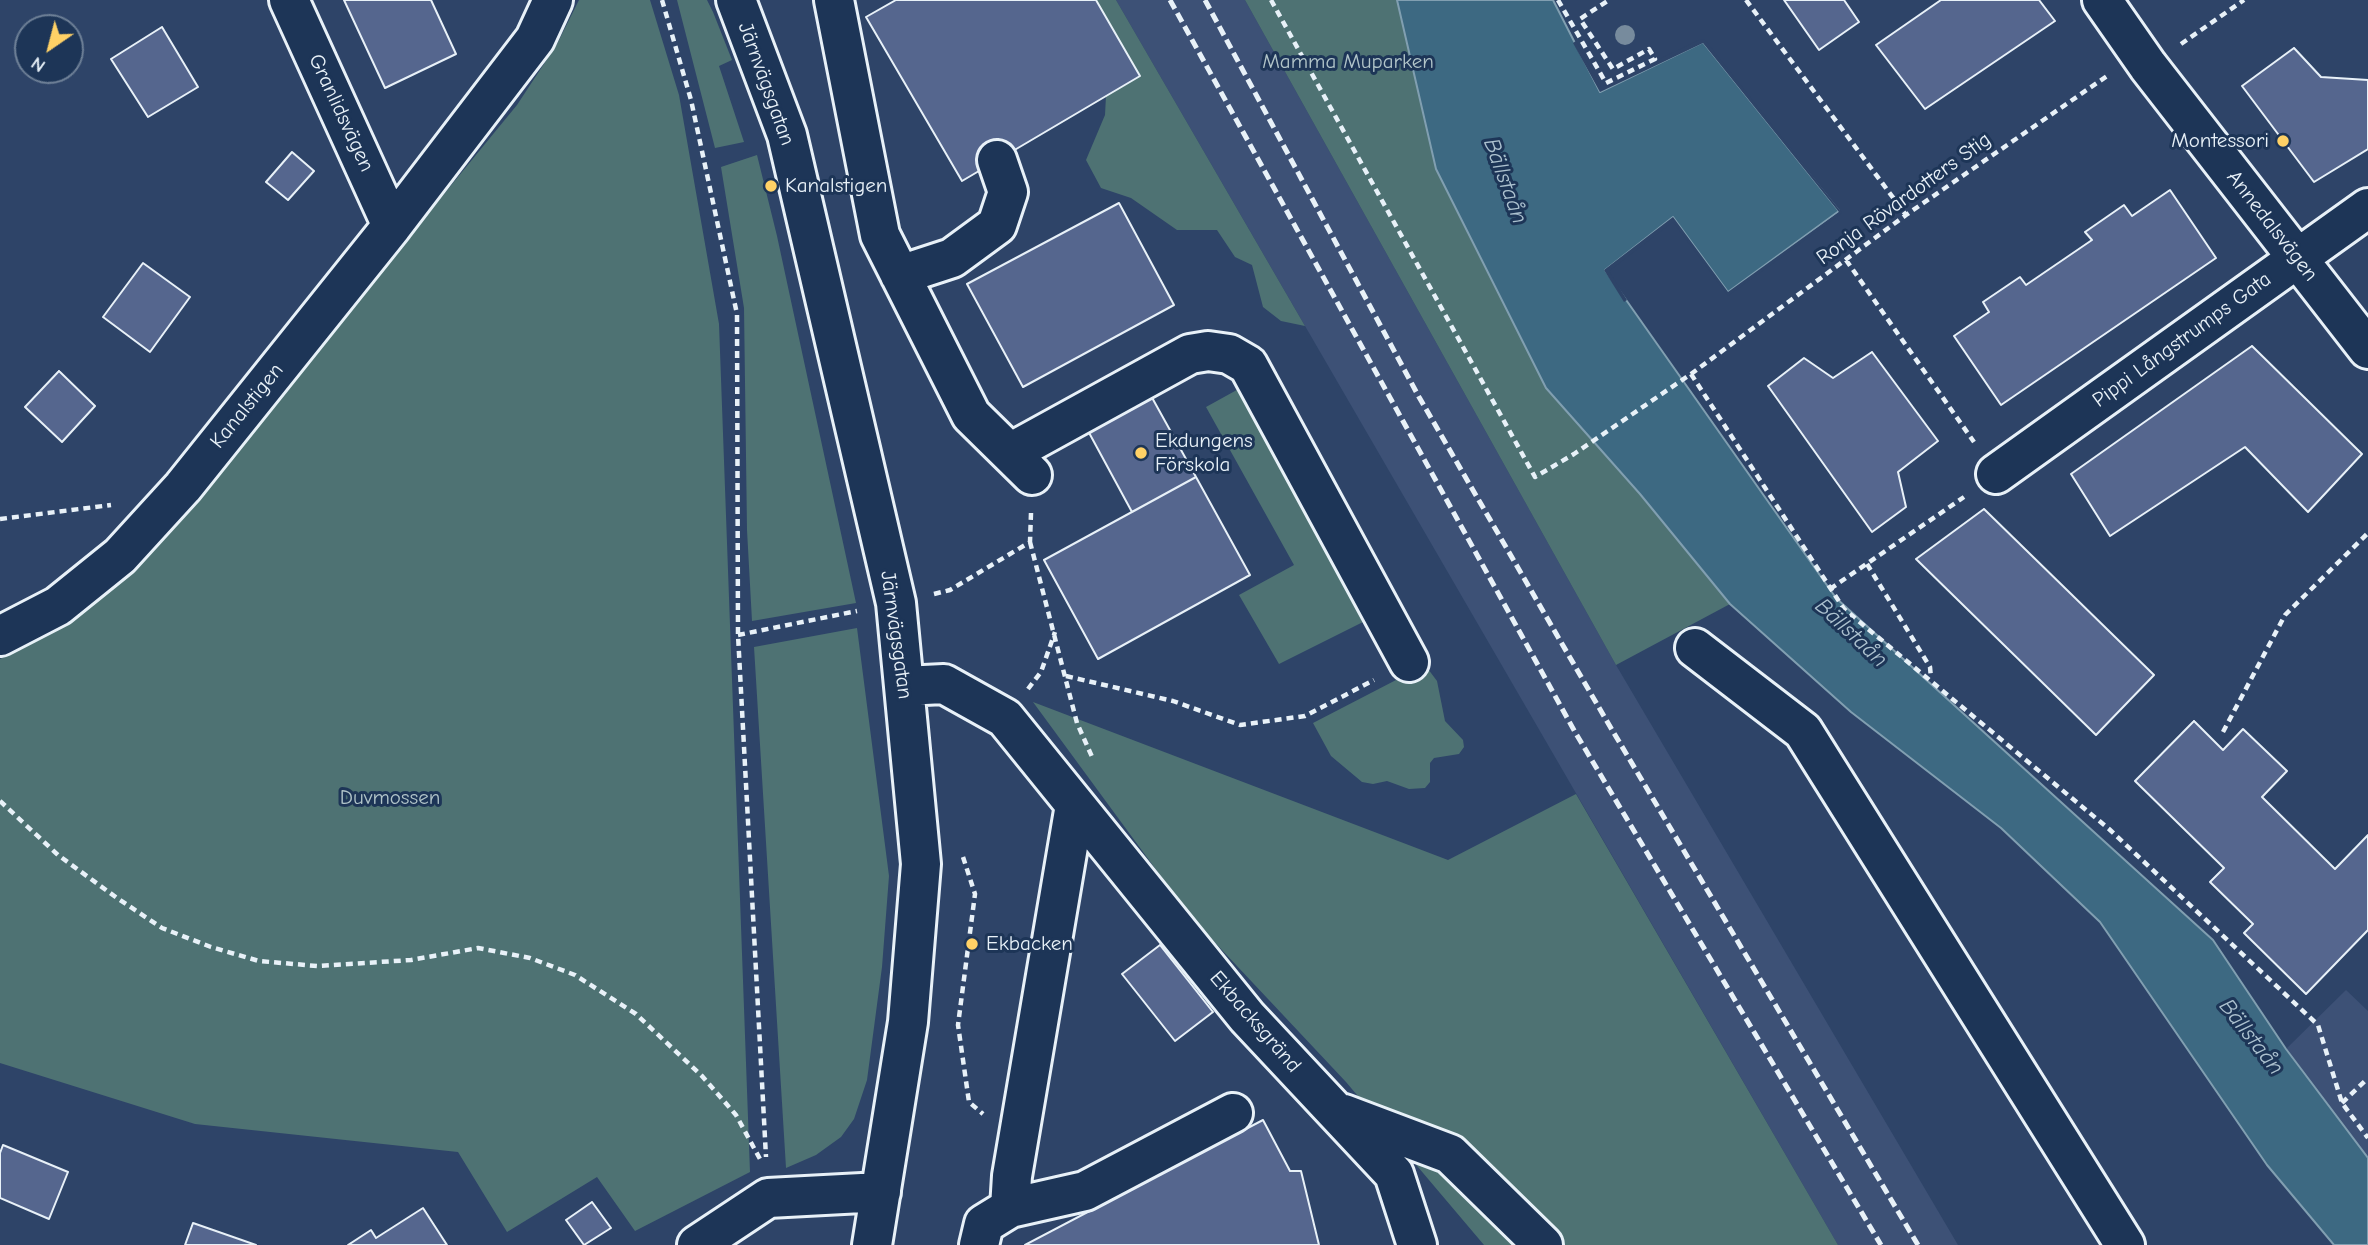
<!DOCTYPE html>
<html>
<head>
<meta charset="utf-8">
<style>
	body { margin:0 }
	#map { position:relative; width:2368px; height:1245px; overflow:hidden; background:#2e4468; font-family:"Comic Neue",sans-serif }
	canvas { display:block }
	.north { position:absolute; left:14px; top:14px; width:70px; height:70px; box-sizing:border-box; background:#1d3557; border:2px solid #6e8097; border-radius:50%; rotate:215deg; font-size:19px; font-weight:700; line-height:28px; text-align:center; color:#e8f1f8 }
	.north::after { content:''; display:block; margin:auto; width:24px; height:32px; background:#ffd166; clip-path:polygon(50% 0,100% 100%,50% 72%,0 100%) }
</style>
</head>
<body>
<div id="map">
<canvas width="2368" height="1245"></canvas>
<div class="north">N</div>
</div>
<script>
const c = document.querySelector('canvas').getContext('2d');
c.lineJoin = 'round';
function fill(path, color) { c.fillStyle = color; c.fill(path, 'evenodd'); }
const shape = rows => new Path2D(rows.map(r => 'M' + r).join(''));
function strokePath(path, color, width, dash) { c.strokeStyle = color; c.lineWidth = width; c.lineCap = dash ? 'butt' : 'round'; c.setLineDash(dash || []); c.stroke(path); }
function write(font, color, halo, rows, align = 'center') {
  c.font = font + ' "Comic Neue",sans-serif'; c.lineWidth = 6; c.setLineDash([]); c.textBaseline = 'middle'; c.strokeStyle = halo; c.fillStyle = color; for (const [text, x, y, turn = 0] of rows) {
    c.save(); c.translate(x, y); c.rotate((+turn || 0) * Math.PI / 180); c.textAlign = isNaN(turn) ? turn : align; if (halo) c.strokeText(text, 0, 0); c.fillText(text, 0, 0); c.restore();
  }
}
const built = shape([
	[1116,0,1245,0,1616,665,1958,1245,1838,1245],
	[2346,990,2368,1011,2368,1158,2286,1049]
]);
const green = shape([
	[579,0,650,0,679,95,719,324,750,1172,635,1231,597,1177,507,1232,458,1152,195,1124,0,1063,0,659,52,633,96,601,154,547,517,105,557,44],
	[677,0,707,0,713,12,732,60,719,66,744,142,715,148],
	[1096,0,1116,0,1305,326,1281,321,1263,307,1252,265,1235,257,1217,230,1177,230,1131,198,1101,188,1086,160,1105,115,1106,96,1140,76],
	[1245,0,1397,0,1436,169,1546,388,1640,494,1730,604,1616,665],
	[757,155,777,236,856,603,752,621,747,530,744,308,721,167],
	[1244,386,1375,616,1279,664,1239,595,1294,565,1206,407],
	[857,628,889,876,882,967,867,1080,854,1119,841,1137,816,1155,786,1168,754,647],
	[1425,665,1437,681,1445,721,1463,740,1464,747,1459,754,1434,758,1430,763,1430,782,1425,788,1409,789,1387,781,1373,784,1362,782,1331,756,1313,723],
	[1033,702,1448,860,1576,794,1838,1245,1484,1245,1346,1082,1190,916]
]);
const water = shape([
	[1397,0,1553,0,1600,92,1703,42,1839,211,1728,292,1673,217,1605,270,1836,598,2213,940,2286,1049,2368,1158,2368,1245,2334,1245,2267,1165,2100,922,2001,828,1851,712,1730,604,1640,494,1546,388,1436,169,1397,0]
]);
const pier = shape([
	[1701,39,1705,40,1842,213,1728,296,1673,222,1609,271,1627,300,1624,302,1604,270,1673,217,1728,292,1839,212,1703,43,1600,92,1573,43,1576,41,1601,87]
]);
const building = shape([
	[344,0,431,0,456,54,385,88,344,0],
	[896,0,1096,0,1140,76,962,181,866,17,896,0],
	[1784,0,1844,0,1859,22,1819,50,1784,0],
	[1941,0,2039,0,2055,21,1925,109,1876,45,1941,0],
	[162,27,198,87,148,117,111,59,162,27],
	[2294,48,2321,77,2368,80,2368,149,2314,182,2242,86,2294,48],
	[292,152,314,171,288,200,266,182,292,152],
	[2170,190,2216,258,2001,405,1954,336,1989,312,1983,302,2020,277,2026,285,2092,240,2085,232,2124,205,2132,216,2170,190],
	[1119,203,1174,305,1023,387,967,284,1119,203],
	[143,263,190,297,150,352,103,317,143,263],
	[2252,346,2362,454,2308,512,2245,447,2110,536,2071,474,2252,346],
	[1872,352,1938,441,1898,472,1906,507,1872,532,1768,386,1804,358,1833,378,1872,352],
	[59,371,95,406,62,442,25,407,59,371],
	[1150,394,1196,477,1132,512,1087,429,1150,394],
	[1196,477,1250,575,1098,659,1044,560,1196,477],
	[1984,509,2154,675,2096,735,1916,559,1984,509],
	[2194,721,2223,750,2243,729,2287,771,2262,797,2335,869,2368,835,2368,930,2306,994,2244,933,2253,924,2210,882,2224,868,2135,781,2194,721],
	[1160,945,1213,1012,1175,1041,1122,974,1160,945],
	[1263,1120,1290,1171,1301,1171,1319,1245,1025,1245,1263,1120],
	[3,1145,68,1172,49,1219,0,1198,0,1153,3,1145],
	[592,1202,611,1228,584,1245,566,1220,592,1202],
	[423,1208,447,1245,348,1245,371,1230,376,1238,423,1208],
	[193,1223,256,1245,185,1245,193,1223]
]);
const path = shape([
	[662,0,691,100,737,314,738,635,766,1157],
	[1271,0,1535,477,1574,454,1691,374,1906,215,2107,76],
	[1558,0,1606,83,1655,59,1649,49,1613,69,1580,19,1609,0],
	[1746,0,1906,215],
	[2181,44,2244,0],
	[1846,260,1974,442],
	[1691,374,1844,609,2109,829,2318,1025,2342,1103,2368,1138],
	[0,519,111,505],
	[1030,542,1077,723,1093,759],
	[1867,564,1930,667,1931,678],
	[1830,589,1964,497],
	[934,594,950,590,1030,542,1031,513],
	[738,635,857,611],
	[1066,676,1173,701,1240,725,1305,716,1374,680],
	[1028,689,1041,672,1055,632],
	[2223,732,2285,615,2368,533],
	[0,801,58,855,117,898,162,928,211,947,259,961,317,966,411,960,478,948,530,958,575,975,636,1014,702,1076,736,1115,760,1159],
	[963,857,975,894,958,1025,969,1102,983,1114],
	[2342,1103,2368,1078]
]);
const minor = shape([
	[289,0,392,226],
	[736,0,787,135,896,603,921,864,908,1022,872,1245],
	[834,0,880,235,971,415,1032,475],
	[2102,0,2148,66,2368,349],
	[900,275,952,258,997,225,1008,192,997,160],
	[1010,453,1190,354,1208,351,1229,354,1248,365,1409,662],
	[1996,474,2368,208],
	[0,636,58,606,120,556,183,487,392,226,535,39,553,0],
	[1695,648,1803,731,2125,1245],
	[904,686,944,684,1005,718,1247,1017,1394,1174,1417,1245],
	[1344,1114,1450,1154,1543,1245],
	[1010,1208,1085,1191,1233,1113],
	[697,1245,768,1198,881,1192],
	[979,1245,984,1224,1010,1208,1012,1176,1075,805]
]);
const rail = shape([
	[1170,0,1575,732,1881,1245],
	[1205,0,1419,397,1605,718,1918,1245]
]);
const trees = [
	[1625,35]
];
const markers = [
	[2283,141,7,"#ffd166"],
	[771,186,7,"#ffd166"],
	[1141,453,7,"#ffd166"],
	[972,944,7,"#ffd166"]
];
const parkNames = [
	["Mamma Muparken",1348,62],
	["Duvmossen",390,798]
];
const streetNames = [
	["Järnvägsgatan",766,84,70],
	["Granlidsvägen",341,113,65],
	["Ronja Rövardotters Stig",1904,199,-36],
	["Annedalsvägen",2272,226,52],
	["Pippi Långstrumps Gata",2182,340,-36],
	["Kanalstigen",247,406,-51],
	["Järnvägsgatan",896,635,82],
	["Ekbacksgränd",1255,1022,49]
];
const poiNames = [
	["Montessori",2269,141,"right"],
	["Kanalstigen",785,186],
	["Ekdungens",1155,441],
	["Förskola",1155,465],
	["Ekbacken",986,944]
];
const waterNames = [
	["Bällstaån",1505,181,70],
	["Bällstaån",1851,633,43],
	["Bällstaån",2251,1037,52]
];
fill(built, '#3d5176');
fill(green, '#4e7273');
fill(water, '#3d6982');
strokePath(water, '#819fb1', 2);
fill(pier, '#2e4468');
fill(building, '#55668e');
strokePath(building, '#e8f1f8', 2);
strokePath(minor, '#e8f1f8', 44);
strokePath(path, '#e8f1f8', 4.5, [7, 5]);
strokePath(minor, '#1d3557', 38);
strokePath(rail, '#e8f1f8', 5, [10, 5]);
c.fillStyle = '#778b9d';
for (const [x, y] of trees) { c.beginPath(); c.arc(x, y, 10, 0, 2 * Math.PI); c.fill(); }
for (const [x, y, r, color] of markers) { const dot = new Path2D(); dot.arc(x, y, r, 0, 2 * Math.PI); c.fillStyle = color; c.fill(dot); strokePath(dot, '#1d3557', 2.5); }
write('21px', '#b2c5c9', '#1d3557', parkNames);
write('21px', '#e8f1f8', '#1d3557', streetNames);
write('21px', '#e8f1f8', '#1d3557', poiNames, 'left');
write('italic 23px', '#acc1cf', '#1d3557', waterNames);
</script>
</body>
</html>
